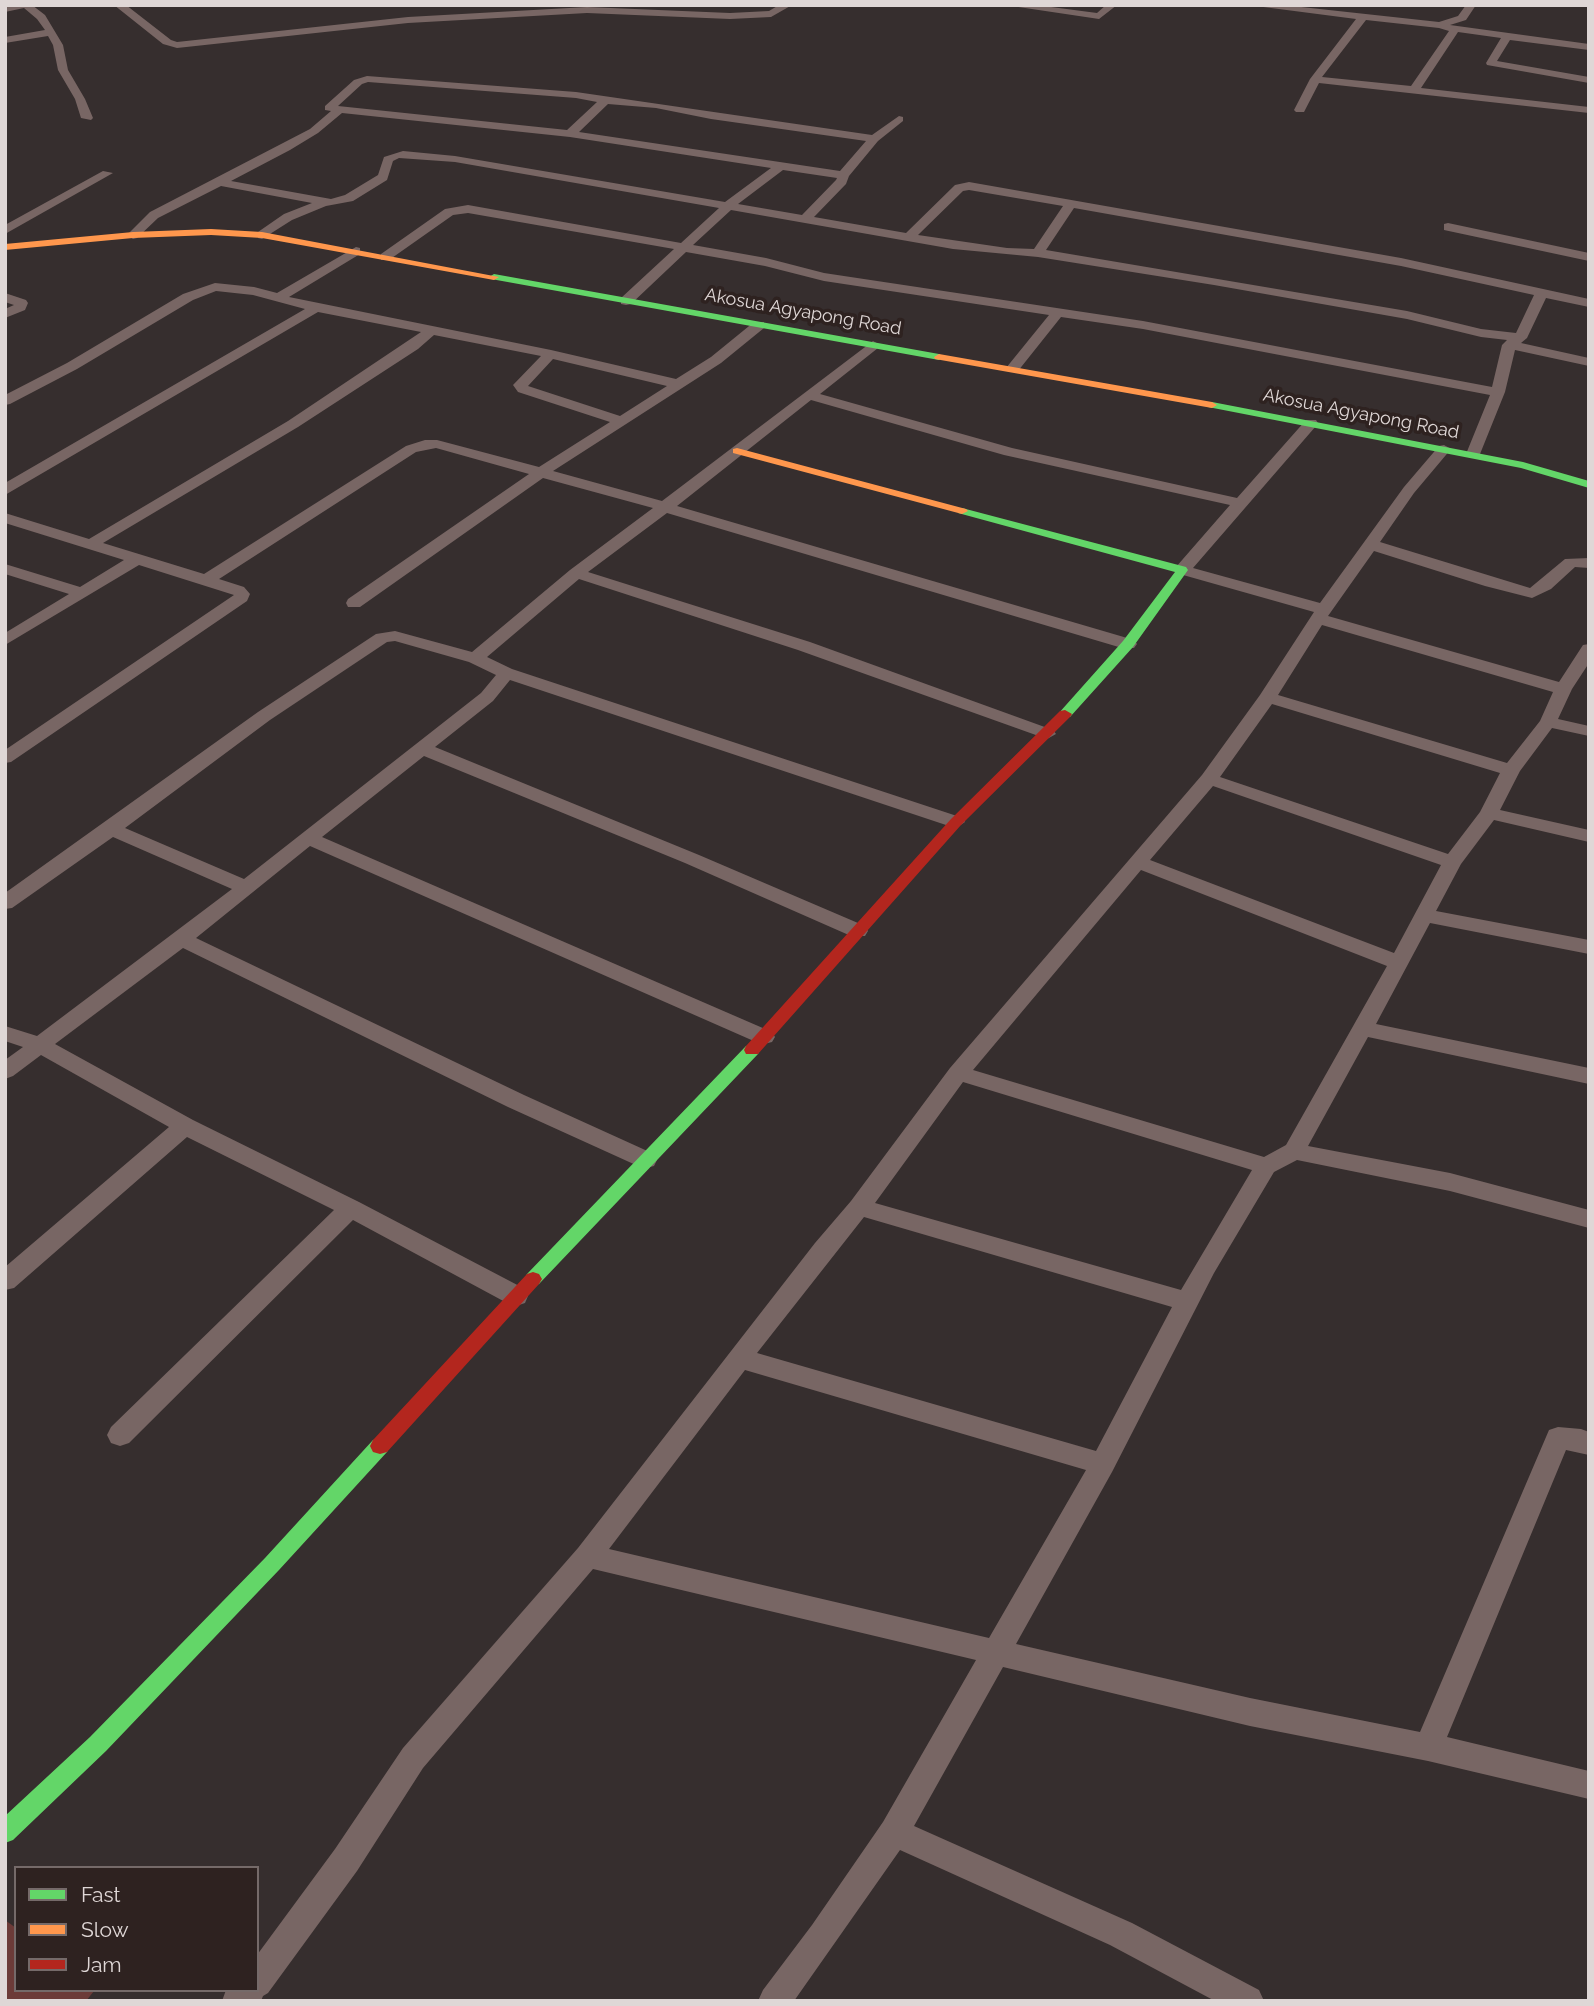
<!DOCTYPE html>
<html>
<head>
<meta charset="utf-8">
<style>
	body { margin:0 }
	#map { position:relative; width:1594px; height:2006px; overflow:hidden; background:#362e2e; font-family:Raleway,sans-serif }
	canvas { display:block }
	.frame { position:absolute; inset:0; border:7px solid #dfd7d6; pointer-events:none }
	.legend { position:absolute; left:14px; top:1866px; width:245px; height:126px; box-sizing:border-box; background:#2e2220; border:2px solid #756a69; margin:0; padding:9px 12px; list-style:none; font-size:21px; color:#dfd7d6 }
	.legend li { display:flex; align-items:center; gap:14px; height:35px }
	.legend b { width:35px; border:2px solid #756a69 }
</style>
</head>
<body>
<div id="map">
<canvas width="1594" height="2006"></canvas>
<div class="frame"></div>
<ul class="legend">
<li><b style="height:9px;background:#63d668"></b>Fast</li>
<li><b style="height:9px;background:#ff974d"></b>Slow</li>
<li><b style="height:9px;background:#b3261e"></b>Jam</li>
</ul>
</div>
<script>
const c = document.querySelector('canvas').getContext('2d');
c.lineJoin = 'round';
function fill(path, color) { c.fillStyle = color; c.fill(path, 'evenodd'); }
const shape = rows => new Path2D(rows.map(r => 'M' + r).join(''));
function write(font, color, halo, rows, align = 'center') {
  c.font = font + ' Raleway,sans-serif'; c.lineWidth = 7; c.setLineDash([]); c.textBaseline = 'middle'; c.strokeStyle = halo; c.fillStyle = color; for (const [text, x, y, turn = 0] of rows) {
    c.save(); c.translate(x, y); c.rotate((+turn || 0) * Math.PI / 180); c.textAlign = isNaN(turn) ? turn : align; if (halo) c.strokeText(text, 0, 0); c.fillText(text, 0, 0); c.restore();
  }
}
const green = shape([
	[5,1920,16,1928,16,1990,94,1991,86,2001,5,2001]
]);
const street = shape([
	[32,5,45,15,63,45,68,70,85,99,93,118,91,120,81,118,75,99,58,70,53,45,48,36,5,43,5,37,45,30,37,19,24,8,5,12,5,6,32,5],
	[114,5,126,5,171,40,177,42,408,17,587,7,730,13,769,11,779,5,792,5,771,17,730,19,587,13,408,23,177,48,163,44,114,5],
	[1005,5,1036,5,1097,13,1106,5,1117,5,1099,19,1005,5],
	[1248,5,1283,5,1439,22,1458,16,1466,5,1476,5,1466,20,1450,25,1589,44,1589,50,1510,40,1497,61,1589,77,1589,83,1487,65,1486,63,1501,38,1458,32,1421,88,1589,107,1589,113,1319,83,1304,112,1296,112,1294,110,1310,79,1356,19,1248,5],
	[1366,20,1439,28,1449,31,1411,86,1322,77,1366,20],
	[367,76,576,92,872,135,899,116,903,117,903,121,878,141,849,176,846,184,814,217,906,233,955,185,969,182,1401,258,1589,299,1589,307,1546,298,1527,338,1521,343,1589,358,1589,366,1515,350,1505,392,1480,454,1473,458,1466,454,1490,395,1143,329,1061,317,1018,371,1013,372,1006,368,1049,315,824,281,765,266,686,252,631,304,626,305,621,304,621,298,674,249,468,213,453,215,389,260,381,260,381,254,445,209,468,205,681,243,719,208,455,162,399,158,393,161,387,180,353,201,326,206,292,220,262,239,258,238,258,232,284,214,312,203,221,186,158,218,137,238,133,239,127,235,150,212,310,129,331,111,325,110,325,106,354,80,367,76],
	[368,82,576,98,597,102,567,130,338,106,362,84,368,82],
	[608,104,656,108,711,119,866,141,840,171,579,132,608,104],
	[342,113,570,137,771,168,725,202,455,156,403,151,384,157,378,175,345,195,331,199,231,181,290,150,318,133,342,113],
	[783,170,837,178,836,180,802,215,738,204,783,170],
	[969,190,1063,206,1034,249,1007,248,918,235,963,191,969,190],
	[1074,208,1401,266,1534,295,1516,333,1481,329,1407,311,1046,250,1074,208],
	[731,210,953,249,1038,257,1214,285,1407,319,1481,337,1507,340,1502,345,1492,387,1143,321,824,273,766,258,693,245,731,210],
	[103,171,113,173,5,234,5,225,103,171],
	[1448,223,1589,253,1589,261,1444,230,1444,224,1448,223],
	[356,247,360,248,360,254,289,297,551,350,676,379,711,357,754,322,764,322,764,328,721,363,553,471,662,501,873,341,880,345,878,348,820,394,1012,448,1237,498,1306,420,1316,420,1318,423,1316,426,1193,568,1320,603,1404,487,1439,446,1444,445,1451,449,1414,493,1380,542,1530,588,1565,559,1589,558,1589,568,1575,567,1551,589,1532,598,1485,586,1374,551,1328,616,1559,682,1583,645,1589,644,1589,663,1572,689,1558,719,1589,726,1589,736,1552,728,1520,771,1500,810,1589,830,1589,842,1494,820,1461,864,1436,911,1589,940,1589,954,1430,923,1376,1024,1589,1068,1589,1084,1368,1037,1308,1146,1450,1173,1589,1210,1589,1228,1450,1191,1297,1160,1274,1172,1214,1273,1112,1472,1016,1644,1250,1698,1420,1732,1549,1430,1558,1427,1581,1429,1589,1432,1589,1455,1566,1450,1447,1737,1589,1771,1589,1799,1428,1761,1250,1726,1003,1667,914,1826,1132,1923,1259,1990,1264,2001,1215,2001,1110,1945,900,1850,794,2001,758,2001,763,1990,812,1925,883,1822,976,1660,593,1569,423,1768,357,1871,268,1993,263,1996,261,2001,222,2001,226,1990,257,1990,257,1955,335,1849,403,1748,578,1548,815,1243,851,1201,950,1068,1202,775,1260,695,1314,612,1176,573,1174,570,1176,567,1230,505,1004,455,811,400,677,506,1134,640,1137,644,1134,648,1122,648,667,513,588,572,810,642,1053,730,1056,734,1047,739,798,650,579,579,487,657,512,669,963,818,965,822,956,828,949,826,510,680,493,701,435,747,699,855,865,926,868,931,865,936,851,936,685,863,424,756,322,837,772,1032,775,1037,772,1042,764,1044,756,1042,310,846,196,938,524,1095,654,1154,657,1160,654,1166,646,1168,638,1166,508,1107,183,948,55,1044,193,1120,359,1202,525,1289,528,1296,525,1303,516,1306,507,1303,353,1220,129,1443,120,1446,111,1443,107,1435,111,1427,334,1210,187,1137,14,1288,5,1290,5,1267,169,1127,41,1055,13,1076,5,1079,5,1060,23,1047,5,1041,5,1026,37,1036,232,889,113,837,12,908,5,909,5,893,258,712,376,634,395,631,472,652,570,570,653,508,543,478,360,607,348,607,346,603,348,599,529,474,436,448,416,452,219,579,244,587,250,594,247,601,11,762,5,763,5,750,234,595,139,565,5,645,5,633,69,594,5,574,5,564,80,587,124,560,5,523,5,513,89,539,288,421,421,332,318,312,5,495,5,483,305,309,253,295,216,291,193,300,77,369,10,404,5,405,5,395,67,363,183,294,215,283,254,287,277,293,356,247],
	[434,335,541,356,513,385,518,392,610,422,539,467,437,440,425,440,406,446,204,574,103,543,298,427,418,349,434,335],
	[553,359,667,386,620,416,528,386,553,359],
	[1322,625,1553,692,1540,721,1507,763,1278,695,1322,625],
	[395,641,469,662,496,675,481,693,244,879,125,828,270,720,387,642,395,641],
	[1272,704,1500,773,1480,812,1448,854,1220,777,1272,704],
	[1213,786,1441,865,1394,953,1150,860,1213,786],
	[1141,870,1387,966,1286,1145,1264,1157,973,1070,1141,870],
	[963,1082,1252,1170,1181,1290,875,1203,963,1082],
	[864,1217,1172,1307,1096,1451,757,1353,864,1217],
	[745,1370,1086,1470,989,1638,609,1549,745,1370],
	[5,293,26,300,28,303,25,310,5,318,5,309,14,305,5,302,5,293]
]);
const fast = shape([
	[494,274,939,354,944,357,939,360,491,279,489,277,494,274],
	[1212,402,1523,462,1589,481,1589,488,1521,468,1208,407,1207,405,1212,402],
	[962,508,1186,567,1188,570,1133,647,1070,717,1060,717,1058,714,1123,641,1175,572,958,513,958,509,962,508],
	[752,1044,758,1046,760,1050,758,1054,539,1284,533,1286,527,1284,524,1279,527,1274,746,1046,752,1044],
	[380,1438,387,1440,390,1446,387,1452,279,1570,106,1751,13,1840,5,1843,5,1816,90,1737,265,1558,373,1440,380,1438]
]);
const slow = shape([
	[211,229,262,232,499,277,494,280,262,238,211,235,133,238,5,250,5,244,133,232,211,229],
	[939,354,1212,402,1217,405,1212,408,935,359,934,357,939,354],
	[737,448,966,509,968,511,962,514,733,453,733,449,737,448]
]);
const jam = shape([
	[1065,710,1072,714,1070,717,961,825,758,1054,746,1054,744,1050,746,1046,951,819,1060,711,1065,710],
	[533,1272,539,1274,542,1279,539,1284,387,1452,380,1454,373,1452,370,1446,373,1440,527,1274,533,1272]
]);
const farStreetnames = [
	["Akosua Agyapong Road",803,312,10],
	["Akosua Agyapong Road",1361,414,11]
];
fill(green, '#6c3b38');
fill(street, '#786664');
fill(fast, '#63d668');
fill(slow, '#ff974d');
fill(jam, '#b3261e');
write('18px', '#dfd7d6', '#2e2220', farStreetnames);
</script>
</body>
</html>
